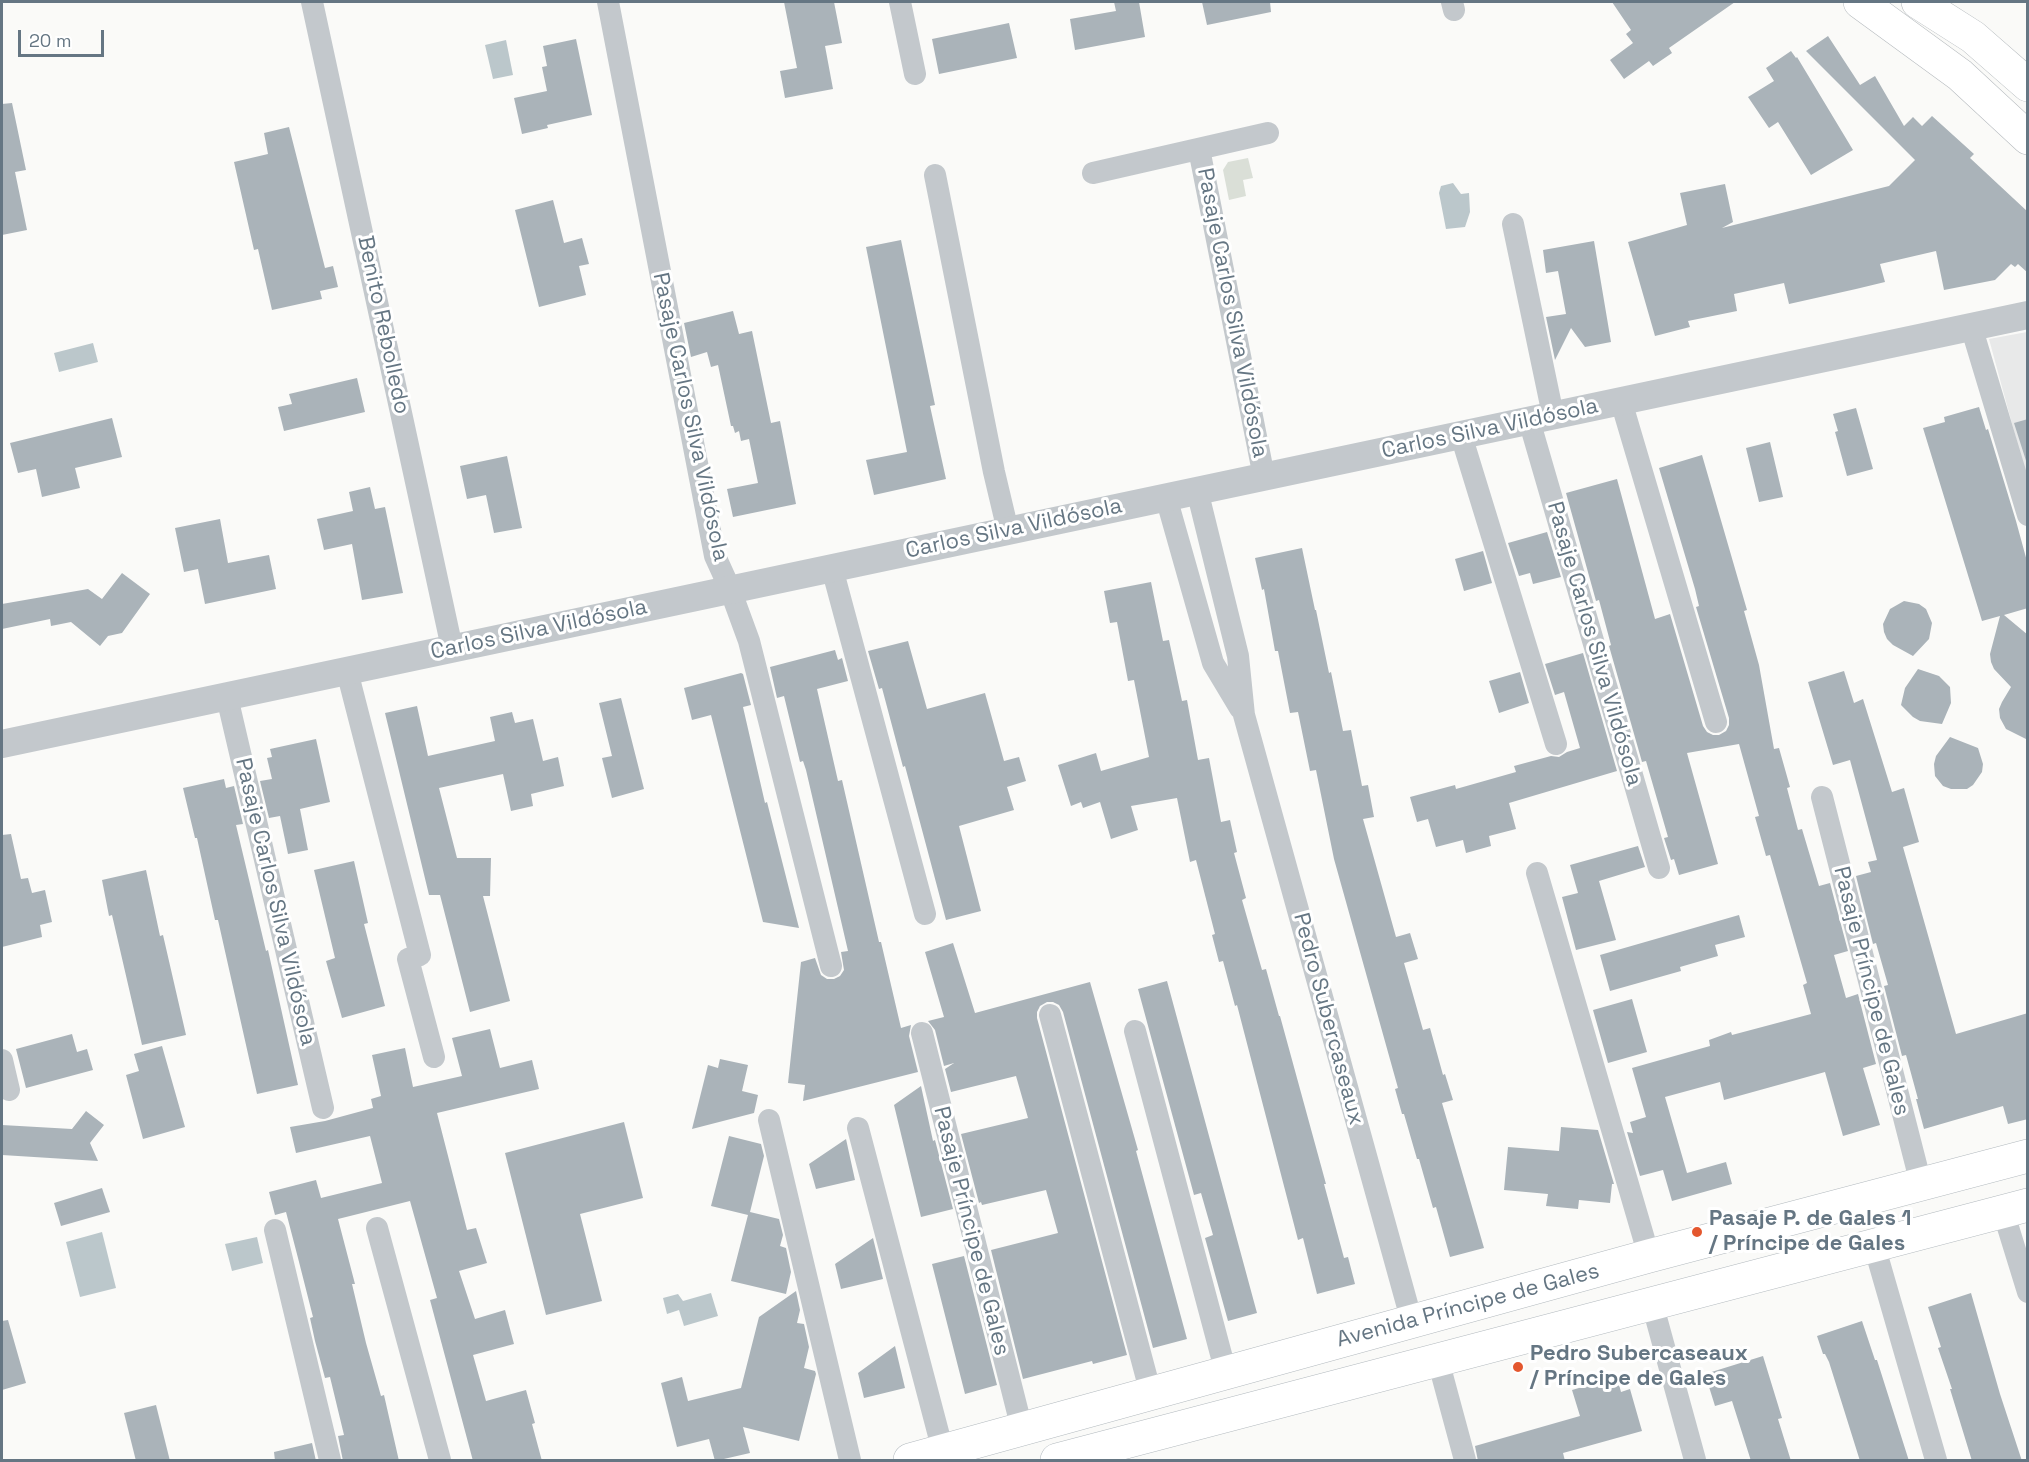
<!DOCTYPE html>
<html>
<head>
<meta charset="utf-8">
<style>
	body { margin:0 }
	#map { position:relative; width:2029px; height:1462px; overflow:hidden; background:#fafaf8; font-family:"Space Grotesk",sans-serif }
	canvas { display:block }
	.frame { position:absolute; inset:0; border:3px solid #657683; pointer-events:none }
	.scale { position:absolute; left:18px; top:30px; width:86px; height:27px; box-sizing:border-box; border:3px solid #657683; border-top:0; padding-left:8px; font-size:18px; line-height:21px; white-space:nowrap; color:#657683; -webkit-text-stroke:4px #fff; paint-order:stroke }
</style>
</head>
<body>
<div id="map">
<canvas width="2029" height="1462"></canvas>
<div class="frame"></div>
<div class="scale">20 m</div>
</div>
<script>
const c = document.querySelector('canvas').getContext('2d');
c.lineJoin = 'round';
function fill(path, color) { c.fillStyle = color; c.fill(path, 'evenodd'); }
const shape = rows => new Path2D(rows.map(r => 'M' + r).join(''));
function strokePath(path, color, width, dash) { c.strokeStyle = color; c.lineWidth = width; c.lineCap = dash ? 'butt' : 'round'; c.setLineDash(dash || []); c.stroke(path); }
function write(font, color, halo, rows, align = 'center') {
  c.font = font + ' "Space Grotesk",sans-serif'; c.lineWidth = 6; c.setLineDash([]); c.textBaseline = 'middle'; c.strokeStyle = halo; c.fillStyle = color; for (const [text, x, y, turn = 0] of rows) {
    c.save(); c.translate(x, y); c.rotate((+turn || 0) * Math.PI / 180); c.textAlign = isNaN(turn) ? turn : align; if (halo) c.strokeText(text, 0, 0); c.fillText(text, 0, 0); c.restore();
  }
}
const built = shape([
	[2027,332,2027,479,1989,339]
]);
const green = shape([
	[1248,158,1253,178,1243,180,1246,196,1229,200,1223,170,1228,162]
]);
const water = shape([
	[506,40,513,75,493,79,485,45],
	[1453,183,1461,194,1469,193,1470,212,1465,227,1446,229,1439,193,1441,186],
	[93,343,98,362,59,372,54,353],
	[102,1232,116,1288,80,1297,66,1242],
	[257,1237,263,1263,232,1271,225,1244],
	[711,1293,718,1316,684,1326,679,1310,667,1314,663,1298,678,1294,683,1301]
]);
const building = shape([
	[784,2,834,2,842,43,825,46,833,89,785,98,780,71,797,68],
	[1114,2,1139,2,1145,37,1075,50,1070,19,1116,11],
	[1202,2,1270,2,1271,12,1207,25],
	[1612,2,1735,2,1669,48,1672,53,1653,66,1649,61,1624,79,1610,60,1633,43,1626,34,1631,30],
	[1009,23,1017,58,939,74,932,39],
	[1828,36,1860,85,1875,76,1904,126,1913,117,1922,126,1932,116,1974,154,1970,158,2028,212,2028,273,2018,264,2015,267,2011,264,1995,280,1944,290,1936,251,1880,264,1885,282,1856,289,1789,304,1784,283,1734,294,1737,311,1688,321,1690,327,1655,336,1628,242,1687,225,1680,193,1725,184,1733,222,1722,228,1889,186,1915,160,1806,51],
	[576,39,592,115,547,125,548,128,522,134,514,98,547,91,542,67,547,66,543,46],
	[1791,51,1796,58,1797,57,1853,150,1811,175,1778,122,1769,128,1748,97,1774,81,1766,68],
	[12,103,26,170,15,172,27,230,2,235,2,104],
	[289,127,325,268,333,266,338,287,320,291,322,299,272,310,258,249,254,250,234,162,268,154,264,133],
	[553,200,564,243,582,238,589,264,579,266,586,295,539,307,515,210],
	[901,240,935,405,930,406,946,479,874,495,866,460,907,452,866,247],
	[1594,241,1611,342,1585,347,1571,328,1555,360,1546,317,1566,314,1558,271,1546,273,1543,250],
	[733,311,739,334,752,331,771,423,780,421,796,504,733,517,727,489,758,483,749,439,741,441,739,431,735,433,733,426,731,426,718,365,711,367,707,352,691,357,684,323],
	[357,378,365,412,284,431,278,407,292,404,289,394],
	[1979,407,1986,430,1988,429,2016,521,2028,565,2028,608,2004,615,2028,635,2028,740,2006,729,2000,718,1999,709,2002,702,2011,687,1994,669,1991,662,1990,654,2000,616,1982,621,1923,428,1945,422,1944,417],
	[1856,408,1873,469,1847,476,1835,432,1838,431,1833,414],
	[112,418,122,457,75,468,80,488,42,497,36,469,18,473,10,443],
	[2028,419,2028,467,2014,423],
	[1770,442,1783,497,1759,502,1746,448],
	[1702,455,1747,610,1744,611,1759,665,1774,749,1779,748,1790,787,1787,788,1798,830,1802,829,1819,886,1830,883,1848,951,1834,955,1846,998,1858,994,1876,1064,1863,1068,1880,1125,1843,1136,1825,1072,1724,1100,1720,1082,1665,1097,1687,1173,1726,1162,1732,1184,1672,1201,1663,1170,1640,1176,1627,1132,1633,1133,1630,1122,1646,1117,1632,1068,1710,1046,1709,1040,1731,1032,1732,1035,1811,1014,1803,985,1807,983,1770,855,1766,856,1755,817,1759,816,1739,744,1687,753,1718,864,1679,875,1674,859,1671,860,1664,838,1668,837,1646,761,1642,762,1609,646,1611,645,1599,600,1596,601,1566,493,1617,479,1655,619,1670,614,1703,726,1707,732,1713,735,1719,735,1726,731,1729,725,1729,718,1696,607,1699,606,1695,589,1659,468],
	[507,456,522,528,494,533,486,495,467,499,460,466],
	[370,487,375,509,385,507,403,593,362,600,352,544,324,550,317,519,353,511,349,492],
	[220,519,228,563,269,555,276,589,205,604,198,569,184,572,175,528],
	[1547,532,1561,577,1533,584,1530,573,1519,576,1508,543],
	[1302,548,1315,610,1316,610,1329,673,1331,672,1343,731,1351,730,1362,786,1368,785,1374,817,1363,819,1396,937,1410,933,1418,959,1404,963,1423,1030,1430,1028,1443,1075,1445,1074,1453,1100,1442,1103,1484,1248,1450,1257,1436,1207,1433,1208,1419,1159,1417,1159,1404,1114,1402,1114,1395,1089,1398,1088,1334,859,1316,770,1310,771,1298,712,1290,713,1278,651,1275,651,1264,589,1262,590,1255,558],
	[1483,551,1492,583,1464,591,1455,559],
	[122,573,150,594,122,633,108,636,100,646,71,622,51,626,50,619,2,629,2,604,88,589,102,599],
	[1151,582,1163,641,1169,640,1182,701,1187,700,1198,760,1209,758,1221,822,1230,820,1237,852,1234,853,1246,898,1242,900,1262,970,1266,969,1279,1016,1280,1016,1326,1184,1324,1184,1344,1258,1348,1257,1355,1284,1317,1294,1303,1238,1298,1240,1237,1005,1235,1006,1223,961,1219,962,1212,935,1215,934,1196,860,1190,862,1177,798,1131,806,1138,830,1111,839,1100,802,1083,808,1081,802,1071,806,1058,765,1096,753,1101,771,1149,757,1134,680,1128,681,1117,622,1110,623,1104,591],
	[1904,601,1919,604,1926,609,1932,623,1929,639,1913,656,1893,645,1887,639,1884,632,1883,624,1890,609],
	[908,641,927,709,985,693,1004,761,1019,757,1026,781,1007,787,1014,810,959,826,981,911,946,920,905,766,903,767,882,688,879,689,868,651],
	[835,650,838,660,842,658,848,681,817,689,838,781,842,780,879,942,881,942,901,1028,911,1025,909,1036,918,1072,803,1101,805,1085,788,1083,801,962,815,958,821,975,827,979,834,979,840,976,844,970,841,952,848,951,806,770,803,761,800,762,784,696,777,698,770,667],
	[1583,653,1617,771,1509,803,1516,829,1489,836,1491,846,1466,853,1463,840,1436,847,1428,819,1417,822,1410,797,1455,785,1456,789,1516,772,1514,766,1551,756,1559,757,1567,752,1580,748,1564,692,1555,695,1545,664],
	[1918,669,1939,676,1950,687,1951,703,1942,724,1920,721,1913,717,1901,705,1905,688],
	[1844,671,1854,703,1863,699,1892,792,1904,788,1919,842,1903,847,1956,1034,2028,1013,2028,1119,2008,1124,2003,1106,1924,1129,1916,1099,1918,1099,1906,1055,1902,1056,1884,986,1888,985,1876,943,1873,944,1856,876,1871,872,1868,862,1877,860,1850,760,1833,765,1808,682],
	[1520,672,1529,703,1499,713,1489,681],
	[741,673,743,674,751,705,743,707,765,803,767,802,799,928,763,922,711,715,692,720,684,688],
	[621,698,644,789,612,798,602,758,612,756,599,703],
	[417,706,428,756,495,741,490,717,512,712,515,723,533,719,543,761,558,757,564,786,531,794,533,806,511,811,503,774,439,788,457,858,491,858,490,896,483,896,510,1001,470,1012,440,895,429,895,385,713],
	[1950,737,1978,748,1983,764,1982,772,1973,785,1967,789,1951,789,1943,786,1935,776,1934,764,1936,756],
	[316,739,330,802,300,809,308,850,288,854,280,816,269,818,260,781,272,779,267,758,272,757,270,749],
	[224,779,226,788,234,786,243,824,236,825,266,951,268,950,298,1085,257,1094,218,920,215,920,197,838,195,838,183,788],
	[11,834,21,879,28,878,32,893,45,890,52,922,40,925,42,937,2,947,2,835],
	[1638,846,1645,867,1599,881,1616,940,1576,950,1562,897,1578,893,1570,865],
	[354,861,368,923,364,924,385,1006,342,1018,326,961,335,958,314,870],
	[146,870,160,936,163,935,186,1035,142,1045,112,915,109,916,102,880],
	[1739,915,1745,937,1715,945,1718,956,1680,967,1681,971,1610,991,1600,955],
	[953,943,975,1013,1090,982,1138,1150,1136,1151,1187,1339,1153,1348,1063,1012,1059,1005,1053,1002,1047,1002,1040,1006,1037,1012,1037,1018,1127,1355,1093,1364,1092,1361,1023,1379,991,1250,1058,1233,1046,1190,982,1205,981,1202,979,1203,961,1134,1028,1118,1016,1076,951,1092,945,1069,954,1063,944,1066,935,1030,928,1021,944,1017,925,952],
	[1167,981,1257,1313,1228,1321,1205,1238,1213,1235,1201,1193,1194,1195,1138,989],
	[1632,999,1647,1052,1608,1063,1593,1010],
	[490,1029,500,1068,532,1060,539,1089,437,1113,467,1230,476,1228,487,1263,459,1271,475,1319,505,1310,514,1344,473,1355,486,1401,526,1390,535,1423,532,1424,542,1461,473,1461,430,1300,437,1298,410,1201,338,1219,355,1284,352,1284,366,1343,381,1396,384,1395,399,1461,343,1461,338,1436,344,1435,330,1377,325,1378,315,1341,310,1318,313,1317,298,1258,286,1212,275,1215,269,1192,316,1180,321,1198,382,1183,370,1136,296,1153,290,1127,325,1121,373,1108,371,1099,381,1096,372,1055,405,1048,413,1087,462,1076,452,1038],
	[72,1034,77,1052,87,1049,93,1070,26,1088,16,1049],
	[162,1046,185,1127,143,1139,126,1075,139,1071,134,1054],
	[720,1059,748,1065,742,1091,758,1095,754,1113,692,1129,708,1065,718,1068],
	[921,1086,933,1141,935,1140,953,1209,921,1217,894,1105],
	[86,1111,104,1125,90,1143,98,1161,2,1155,2,1125,72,1129],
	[624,1122,643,1198,580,1214,602,1301,546,1315,505,1153],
	[1561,1127,1598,1130,1614,1184,1612,1184,1610,1203,1579,1200,1578,1209,1546,1206,1548,1194,1504,1190,1508,1147,1559,1151],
	[729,1136,761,1144,764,1156,750,1212,779,1219,783,1235,780,1246,786,1248,791,1272,786,1294,731,1281,748,1215,711,1206],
	[846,1139,855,1180,816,1189,809,1164],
	[102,1188,110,1212,61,1226,54,1203],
	[873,1238,883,1279,841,1289,835,1264],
	[964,1256,997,1385,965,1394,932,1264],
	[796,1291,800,1310,797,1323,804,1324,809,1347,804,1368,815,1371,816,1374,799,1441,743,1427,750,1453,715,1461,709,1439,677,1447,661,1383,682,1377,688,1401,741,1388,759,1317],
	[1971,1293,2000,1394,2022,1461,1972,1461,1950,1389,1952,1389,1938,1348,1941,1347,1928,1307],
	[8,1320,26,1383,2,1390,2,1321],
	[1862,1321,1875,1360,1877,1360,1909,1461,1860,1461,1829,1362,1825,1354,1823,1354,1817,1336],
	[895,1346,905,1388,864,1398,858,1373],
	[1763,1356,1782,1418,1778,1419,1791,1461,1751,1461,1732,1401,1715,1406,1705,1374],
	[1617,1377,1621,1392,1630,1389,1642,1431,1563,1453,1565,1461,1478,1461,1475,1446,1580,1416,1572,1390],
	[156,1405,170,1461,136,1461,124,1413],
	[312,1443,316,1461,275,1461,274,1452]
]);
const minor = shape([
	[312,2,452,648],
	[608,2,715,556,730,589,749,641,831,966],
	[900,2,915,74],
	[1452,2,1454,10],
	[1199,149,1264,477],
	[1093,173,1268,133],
	[935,175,994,472,1008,531],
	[1513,224,1553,415],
	[1971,326,2028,515],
	[1621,401,1716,722],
	[1529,420,1659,868],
	[1461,435,1556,744],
	[1197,490,1238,656,1244,715,1412,1322],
	[1166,497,1213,663,1240,708],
	[832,568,925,914],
	[347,671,420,955,408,959,434,1057],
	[227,697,323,1108],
	[1822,797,1921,1184],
	[1537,873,1649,1256],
	[1050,1015,1151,1394],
	[1135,1031,1226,1373],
	[922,1033,1022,1429],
	[2,1060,9,1090],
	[769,1120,850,1460],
	[858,1128,943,1451],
	[2003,1211,2028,1292],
	[377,1228,440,1460],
	[275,1230,330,1460],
	[1874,1245,1936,1460],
	[1652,1303,1695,1460],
	[1438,1360,1465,1460]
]);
const tertiary = shape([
	[2,744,2028,315]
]);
const secondary = shape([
	[910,1460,1649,1256,2028,1156],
	[1057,1460,2028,1205]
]);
const primary = shape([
	[1860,2,1960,75,2028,138],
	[1918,2,1973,37,2028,85]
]);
const markers = [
	[1697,1232,6,"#e4572e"],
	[1518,1367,6,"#e4572e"]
];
const streetNames = [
	["Pasaje Carlos Silva Vildósola",1232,313,79],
	["Benito Rebolledo",383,325,78],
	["Pasaje Carlos Silva Vildósola",690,417,78],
	["Carlos Silva Vildósola",1490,429,-12],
	["Carlos Silva Vildósola",1014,529,-12],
	["Carlos Silva Vildósola",539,630,-12],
	["Pasaje Carlos Silva Vildósola",1594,644,74],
	["Pasaje Carlos Silva Vildósola",275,902,77],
	["Pasaje Príncipe de Gales",1871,991,76],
	["Pedro Subercaseaux",1328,1019,75],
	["Pasaje Príncipe de Gales",971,1231,76],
	["Avenida Príncipe de Gales",1468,1306,-15]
];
const poiNames = [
	["Pasaje P. de Gales 1",1709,1219],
	["/ Príncipe de Gales",1709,1244],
	["Pedro Subercaseaux",1530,1354],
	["/ Príncipe de Gales",1530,1379]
];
fill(built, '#e8e9e9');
fill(green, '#dadfd7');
fill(water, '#bbc7cb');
fill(building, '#aab3b9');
strokePath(secondary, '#b3babf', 34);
strokePath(primary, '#b5babe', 34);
strokePath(minor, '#c3c8cc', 22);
strokePath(tertiary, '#c3c8cc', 28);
strokePath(secondary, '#fff', 33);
strokePath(primary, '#fff', 33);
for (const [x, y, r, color] of markers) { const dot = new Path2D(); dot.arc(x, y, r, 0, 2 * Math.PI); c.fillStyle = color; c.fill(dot); strokePath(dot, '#fff', 2); }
write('22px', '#657683', '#fff', streetNames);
write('bold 22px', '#657683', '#fff', poiNames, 'left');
</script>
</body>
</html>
